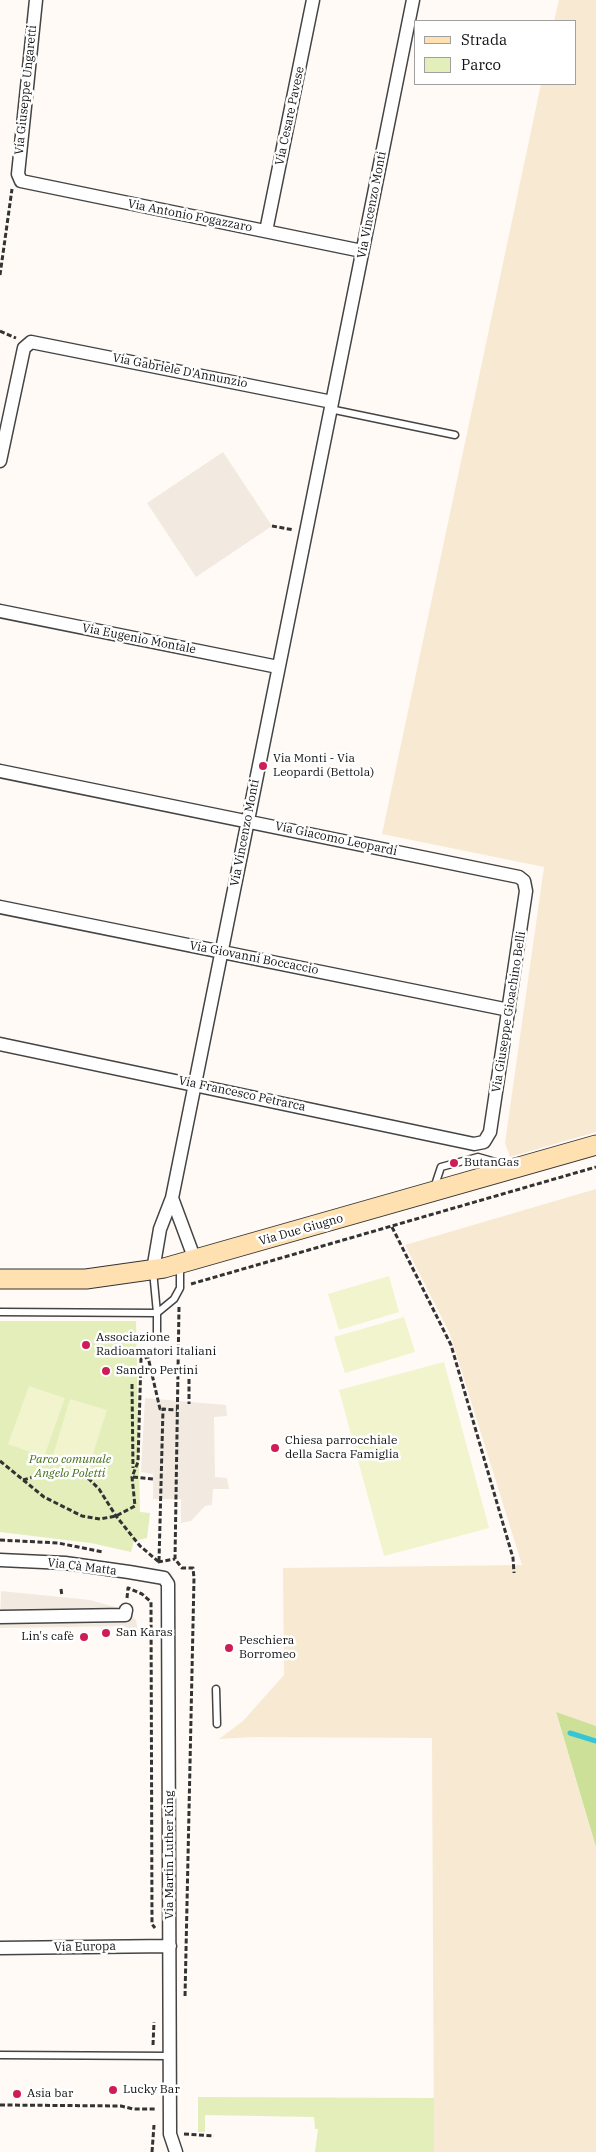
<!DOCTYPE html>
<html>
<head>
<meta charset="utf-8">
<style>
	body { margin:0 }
	#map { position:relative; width:596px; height:2152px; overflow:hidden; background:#fffaf5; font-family:"IBM Plex Serif",serif }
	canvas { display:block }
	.legend { position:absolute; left:414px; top:20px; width:162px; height:65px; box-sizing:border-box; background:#fff; border:1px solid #a0a0a0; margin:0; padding:6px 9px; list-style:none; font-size:15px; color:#111 }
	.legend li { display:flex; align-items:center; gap:10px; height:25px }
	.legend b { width:25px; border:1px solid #a0a0a0 }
</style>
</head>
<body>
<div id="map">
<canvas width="596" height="2152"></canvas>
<ul class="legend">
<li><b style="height:6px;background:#ffe0b0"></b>Strada</li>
<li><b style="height:14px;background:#e3eeba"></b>Parco</li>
</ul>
</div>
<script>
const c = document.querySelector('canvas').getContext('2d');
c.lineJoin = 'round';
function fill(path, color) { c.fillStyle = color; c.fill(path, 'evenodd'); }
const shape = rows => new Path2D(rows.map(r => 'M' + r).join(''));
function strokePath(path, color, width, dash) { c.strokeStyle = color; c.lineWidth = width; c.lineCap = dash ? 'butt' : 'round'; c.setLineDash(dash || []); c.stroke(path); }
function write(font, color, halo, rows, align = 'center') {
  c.font = font + ' "IBM Plex Serif",serif'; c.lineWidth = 5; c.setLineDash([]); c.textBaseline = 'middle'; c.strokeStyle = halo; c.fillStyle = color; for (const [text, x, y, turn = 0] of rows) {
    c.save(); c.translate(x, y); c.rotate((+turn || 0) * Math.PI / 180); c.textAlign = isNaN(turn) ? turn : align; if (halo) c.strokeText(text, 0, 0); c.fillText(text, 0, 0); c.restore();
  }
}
const farmland = shape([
	[559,0,596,0,596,1132,510,1157,505,1143,544,867,382,834,541,84,575,84,575,21,554,21],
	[596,1189,596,1726,556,1713,596,1847,596,2152,434,2152,432,1738,253,1737,219,1739,243,1721,284,1675,283,1568,522,1565,450,1334,405,1245]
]);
const green = shape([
	[0,1321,136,1321,140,1512,150,1513,147,1538,134,1541,131,1552,91,1543,0,1532],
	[198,2097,434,2098,434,2152,315,2152,318,2129,315,2129,314,2117,205,2115,205,2132,198,2132]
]);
const forest = shape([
	[556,1712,596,1726,596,1847]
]);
const pitch = shape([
	[389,1276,399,1312,339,1330,328,1294],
	[404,1317,415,1352,345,1373,334,1337],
	[444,1362,489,1528,384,1556,339,1390],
	[29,1386,65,1398,44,1457,8,1444],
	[70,1399,107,1410,87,1473,51,1462]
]);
const plaza = shape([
	[223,452,272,526,196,577,147,503],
	[145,1398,226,1405,227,1416,214,1417,215,1477,227,1478,229,1489,213,1489,212,1505,205,1506,191,1521,181,1523,181,1499,153,1499,153,1474,141,1472],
	[1,1591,90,1600,126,1610,136,1620,139,1637,127,1637,125,1626,0,1628]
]);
const stream = shape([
	[570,1733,596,1741]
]);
const path = shape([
	[0,275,12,189],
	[0,331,16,338],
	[272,526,294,530],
	[392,1227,451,1345,513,1558,514,1573],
	[191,1284,596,1167],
	[179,1307,175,1559,182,1568,193,1568,194,1578,185,1997],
	[189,1379,189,1404],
	[132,1384,133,1468],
	[0,1461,44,1497,82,1516,100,1519,116,1516,135,1506,132,1477,138,1462,141,1359,148,1357,160,1409,163,1409],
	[133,1477,153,1479],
	[23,1480,57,1470,73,1473,89,1479,99,1489,116,1516,140,1546,159,1562],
	[0,1540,58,1543,103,1552],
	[159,1561,163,1409,177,1410],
	[158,1562,175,1559],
	[61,1589,62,1596],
	[127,1598,128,1588,142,1594,151,1602,152,1924,155,1928],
	[153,2045,154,2022],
	[0,2105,121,2106,133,2109,155,2109],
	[184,2134,214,2136],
	[152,2152,154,2125]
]);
const lane = shape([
	[330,409,455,435],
	[434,1188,441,1167,478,1157,506,1165],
	[153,1271,157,1313,174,1299,180,1288,180,1266],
	[0,1312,157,1313,157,1335],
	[216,1689,217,1724],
	[0,2055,170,2056]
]);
const street = shape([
	[36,0,18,174,21,181,362,251],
	[266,231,313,0],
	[0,461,24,348,31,342,332,402],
	[0,611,278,667],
	[0,771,519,877,524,881,526,891,490,1132,484,1142,474,1144,0,1044],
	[0,907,509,1010],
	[172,1198,195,1260],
	[153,1270,160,1229,172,1198,413,0],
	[0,1560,65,1563,129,1572,164,1578,168,1584,170,2134,176,2152],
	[0,1617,125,1615,126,1610],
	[0,1948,170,1946]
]);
const secondary = shape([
	[0,1279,86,1279,164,1268,596,1145]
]);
const markers = [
	[263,766,5,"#ce1c56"],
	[454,1163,5,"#ce1c56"],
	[86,1345,5,"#ce1c56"],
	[106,1371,5,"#ce1c56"],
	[275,1448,5,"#ce1c56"],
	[106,1633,5,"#ce1c56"],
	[84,1637,5,"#ce1c56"],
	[229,1648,5,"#ce1c56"],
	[113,2090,5,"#ce1c56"],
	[17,2094,5,"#ce1c56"]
];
const streetNames = [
	["Via Giuseppe Ungaretti",26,90,-84],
	["Via Cesare Pavese",290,116,-78],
	["Via Vincenzo Monti",372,205,-79],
	["Via Antonio Fogazzaro",190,216,11],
	["Via Gabriele D'Annunzio",180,371,11],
	["Via Eugenio Montale",139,639,11],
	["Via Vincenzo Monti",245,833,-79],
	["Via Giacomo Leopardi",336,839,12],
	["Via Giovanni Boccaccio",254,958,11],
	["Via Giuseppe Gioachino Belli",509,1012,-81],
	["Via Francesco Petrarca",242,1094,12],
	["Via Due Giugno",301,1230,-16],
	["Via Cà Matta",82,1567,7],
	["Via Martin Luther King",170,1855,-90],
	["Via Europa",85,1947,-1]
];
const poiNames = [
	["Via Monti - Via",273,759],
	["Leopardi (Bettola)",273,773],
	["ButanGas",464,1163],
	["Associazione",96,1338],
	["Radioamatori Italiani",96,1352],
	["Sandro Pertini",116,1371],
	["Chiesa parrocchiale",285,1441],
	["della Sacra Famiglia",285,1455],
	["San Karas",116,1633],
	["Lin's cafè",74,1637,"right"],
	["Peschiera",239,1641],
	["Borromeo",239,1655],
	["Lucky Bar",123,2090],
	["Asia bar",27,2094]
];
const parkNames = [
	["Parco comunale",70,1460],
	["Angelo Poletti",70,1474]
];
fill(farmland, '#f8ead2');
fill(green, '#e3eeba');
fill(forest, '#cce098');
fill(pitch, '#f1f4cd');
fill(plaza, '#f2e9e1');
strokePath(stream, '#36c4d8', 5);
strokePath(lane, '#444', 9);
strokePath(street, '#444', 15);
strokePath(secondary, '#333', 21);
strokePath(path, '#333', 3, [5, 2.5]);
strokePath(lane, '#fff', 6);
strokePath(street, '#fff', 12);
strokePath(secondary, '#ffe0b0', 19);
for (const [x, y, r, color] of markers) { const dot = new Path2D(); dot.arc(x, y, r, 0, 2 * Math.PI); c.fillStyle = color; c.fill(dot); strokePath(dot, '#fff', 2); }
write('12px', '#111', '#fff', streetNames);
write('12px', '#111', '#fff', poiNames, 'left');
write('italic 12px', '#44701a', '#fff', parkNames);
</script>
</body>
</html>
